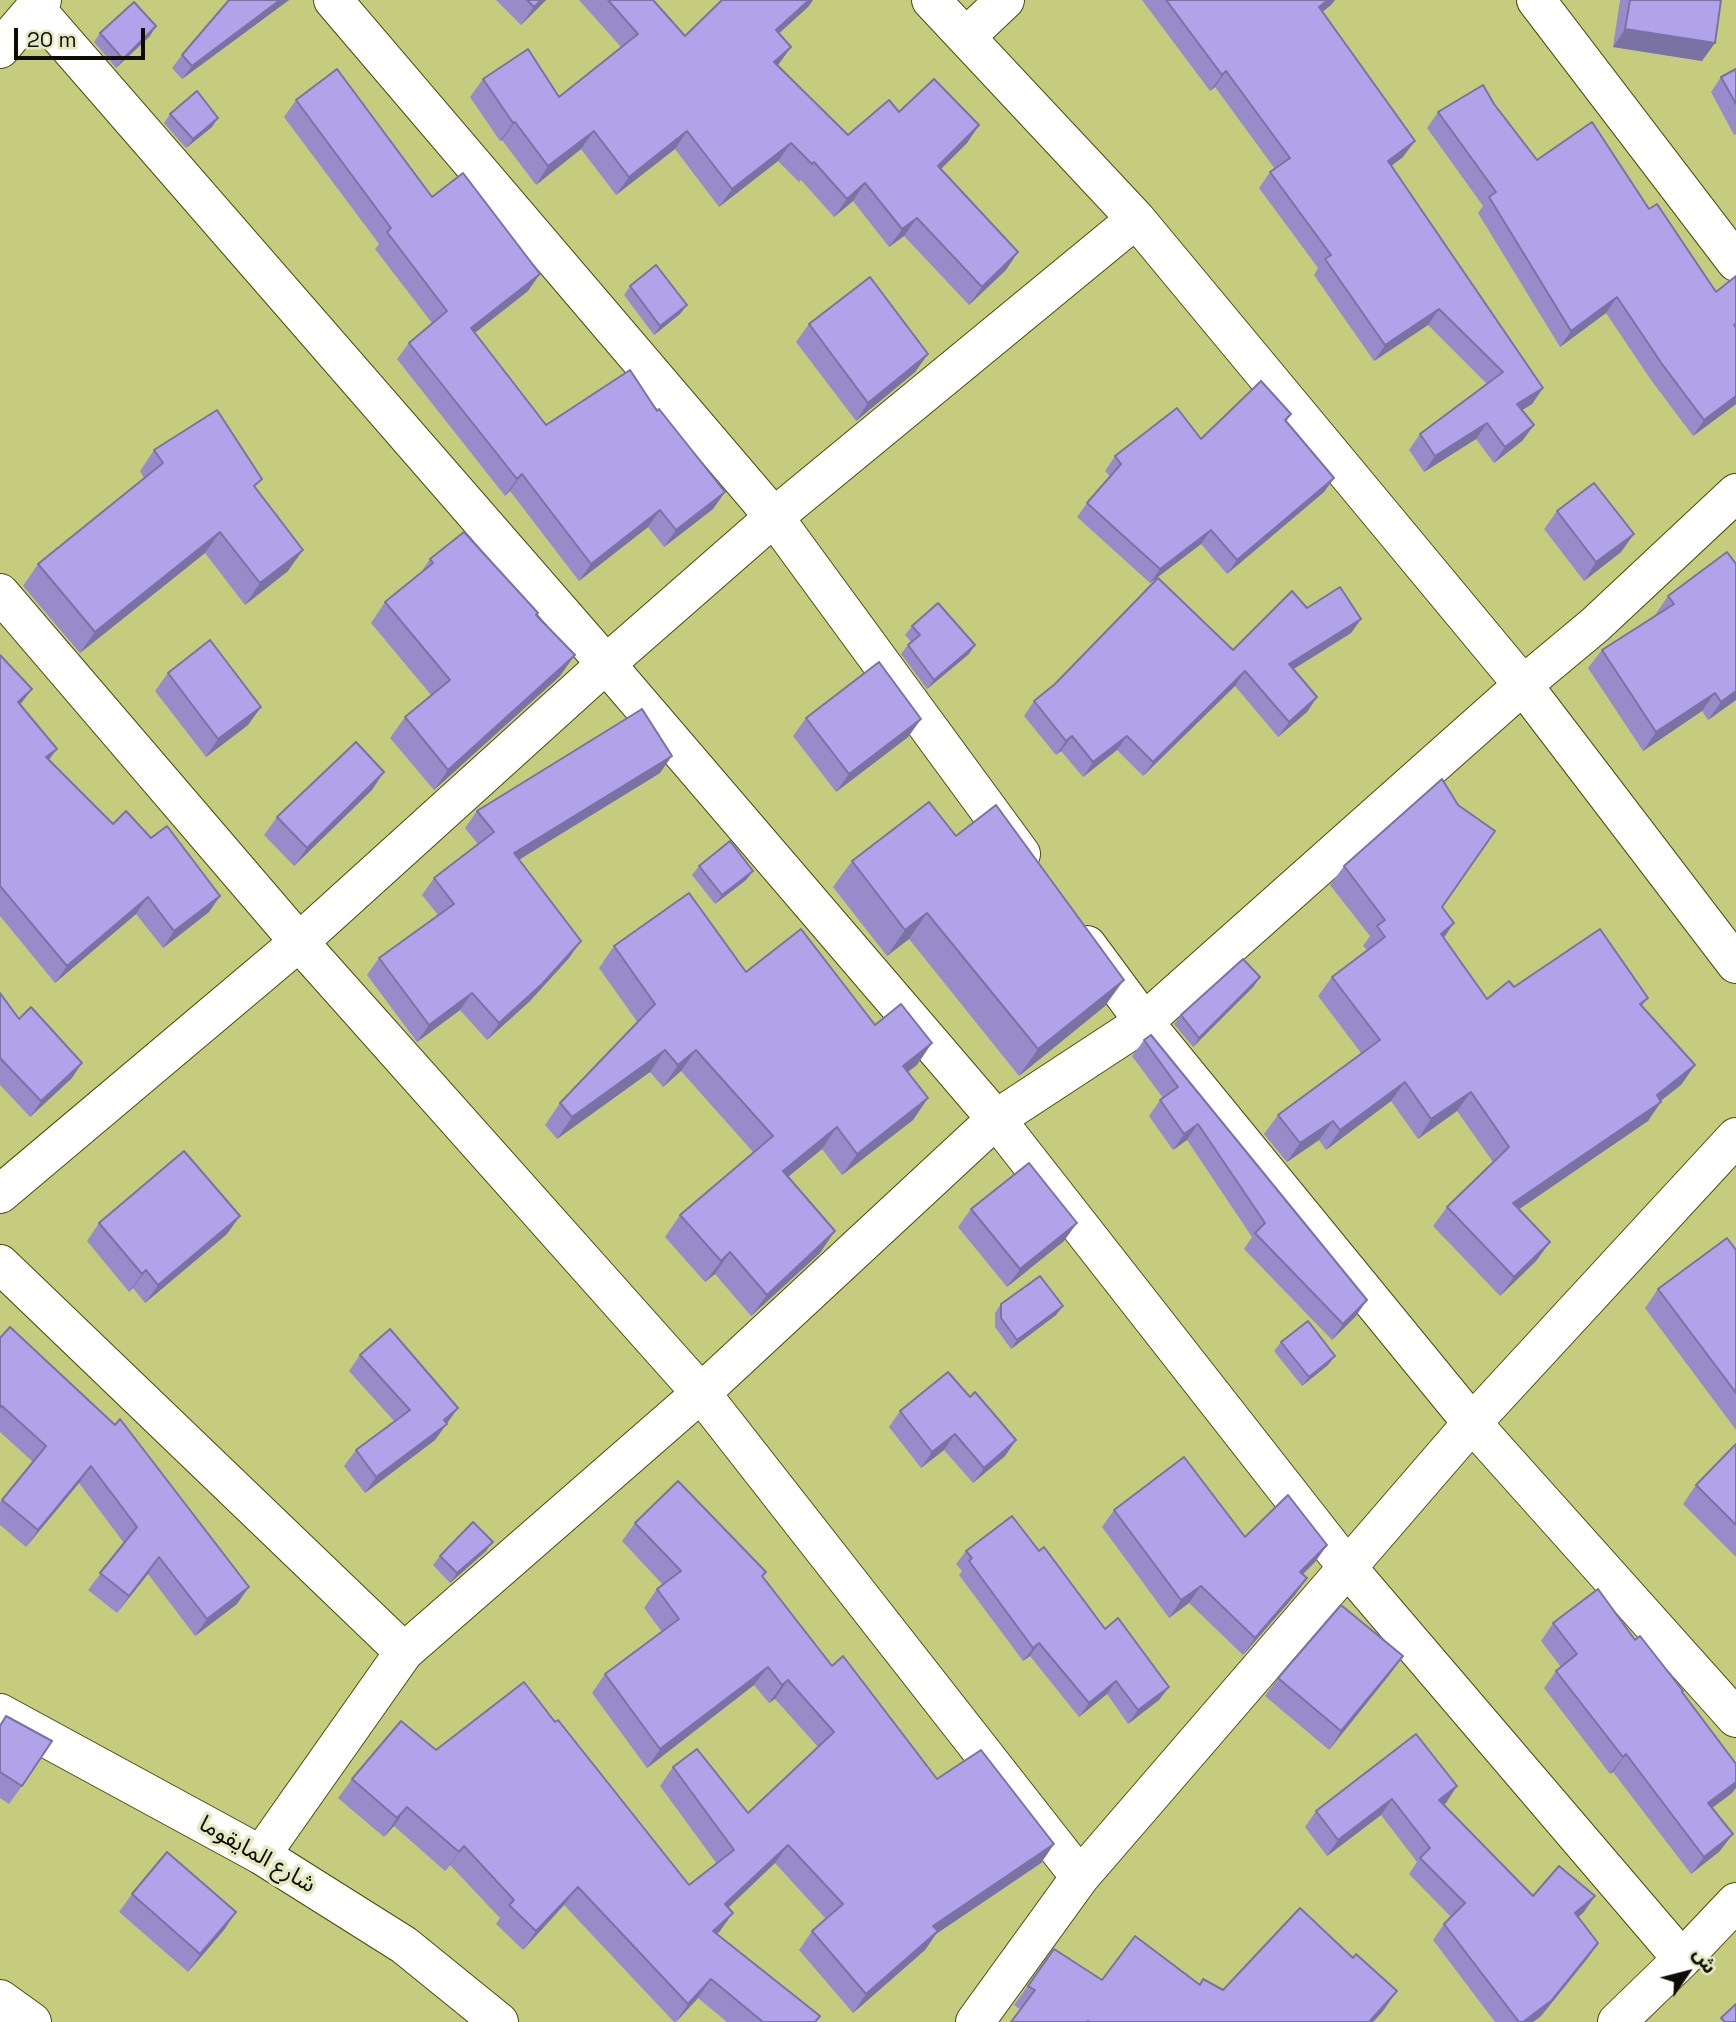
<!DOCTYPE html>
<html>
<head>
<meta charset="utf-8">
<style>
	body { margin:0 }
	#map { position:relative; width:1736px; height:2022px; overflow:hidden; background:#c6cc7d; font-family:"Space Grotesk","Noto Sans Arabic",sans-serif }
	canvas { display:block }
	.north { position:absolute; left:1652px; top:1938px; width:70px; height:70px; -webkit-text-stroke:5px #e5e9c2; paint-order:stroke; rotate:55deg; font-size:19px; font-weight:700; line-height:28px; text-align:center; color:#0d0e00 }
	.north::after { content:''; display:block; margin:auto; width:24px; height:32px; background:#0d0e00; clip-path:polygon(50% 0,100% 100%,50% 72%,0 100%) }
	.scale { position:absolute; left:14px; top:28px; width:131px; height:32px; box-sizing:border-box; border:4px solid #0d0e00; border-top:0; padding-left:9px; font-size:21px; line-height:24px; white-space:nowrap; color:#0d0e00; -webkit-text-stroke:5px #e5e9c2; paint-order:stroke }
</style>
</head>
<body>
<div id="map">
<canvas width="1736" height="2022"></canvas>
<div class="north">ش</div>
<div class="scale">20 m</div>
</div>
<script>
const c = document.querySelector('canvas').getContext('2d');
c.lineJoin = 'round';
const shape = rows => new Path2D(rows.map(r => 'M' + r).join(''));
function strokePath(path, color, width, dash) { c.strokeStyle = color; c.lineWidth = width; c.lineCap = dash ? 'butt' : 'round'; c.setLineDash(dash || []); c.stroke(path); }
function fill(path, color) { c.fillStyle = color; c.fill(path, 'evenodd'); }
function write(font, color, halo, rows, align = 'center') {
  c.font = font + ' "Space Grotesk","Noto Sans Arabic",sans-serif'; c.lineWidth = 7; c.setLineDash([]); c.textBaseline = 'middle'; c.strokeStyle = halo; c.fillStyle = color; for (const [text, x, y, turn = 0] of rows) {
    c.save(); c.translate(x, y); c.rotate((+turn || 0) * Math.PI / 180); c.textAlign = isNaN(turn) ? turn : align; if (halo) c.strokeText(text, 0, 0); c.fillText(text, 0, 0); c.restore();
  }
}
const minor = shape([
	[333,0,774,517,1021,854],
	[931,0,1136,219,1523,685,1736,964],
	[1536,0,1736,262],
	[35,8,606,664,996,1119,1347,1567,1682,1959],
	[967,36,1005,0],
	[0,49,42,0],
	[0,593,299,942,701,1393,1080,1877],
	[1087,945,1144,1022,1472,1423,1736,1718],
	[0,1194,299,942,606,664,774,517,1136,219],
	[0,1264,404,1652],
	[261,1855,404,1652,701,1393,996,1119,1144,1022,1523,685,1595,625,1736,493],
	[0,1999,32,2022],
	[975,2022,1080,1877,1472,1423,1736,1137],
	[1617,2022,1682,1959,1736,1902]
]);
const tertiary = shape([
	[0,1713,261,1855,404,1945,499,2022]
]);
const wall = shape([
	[229,0,289,0,182,79,172,68,182,55],
	[496,0,546,0,521,25],
	[579,0,653,0,685,36,722,0,813,0,808,7,779,33,791,47,778,65,848,135,899,112,979,125,967,143,941,169,1006,270,969,305,904,236,889,247,853,201,834,217,801,180,799,182,778,161,719,207,675,149,616,195,581,149,536,185,502,140,500,141,470,97,483,79,559,97,621,47],
	[1142,0,1335,0,1331,5,1322,12,1403,157,1391,166,1543,388,1532,404,1522,410,1534,425,1522,441,1494,463,1476,439,1424,472,1409,450,1420,434,1487,384,1428,325,1374,361,1314,275,1318,268,1259,188,1270,172,1275,169,1215,87,1210,91],
	[1620,0,1721,0,1702,61,1613,47],
	[100,33,150,36,116,68,94,42],
	[1736,69,1736,134,1734,135,1711,92,1721,77],
	[296,100,432,197,528,291,475,333,546,425,657,411,725,492,713,509,664,547,648,527,579,581,510,491,505,496,397,359,409,343,432,323,375,249,379,244,284,117],
	[1494,104,1537,160,1649,209,1716,292,1736,276,1736,404,1693,436,1651,380,1606,313,1560,347,1478,213,1483,206,1427,128,1438,112],
	[170,114,212,127,186,148,164,123],
	[630,286,687,305,680,314,654,335,624,295],
	[809,324,928,354,915,372,856,421,796,342],
	[1291,414,1286,422,1334,478,1324,492,1227,574,1201,544,1150,583,1077,517,1087,503,1110,476,1105,471,1115,456,1201,439],
	[154,450,256,489,288,571,245,605,205,553,80,653,23,586,38,564,144,478,140,471],
	[1557,511,1634,534,1621,552,1584,581,1544,529],
	[430,559,536,615,560,676,434,790,390,738,405,717,431,695,371,623,385,602,420,574],
	[1736,564,1736,700,1708,720,1702,711,1643,751,1588,668,1602,650,1655,615,1668,596],
	[1307,608,1361,619,1351,633,1294,669,1317,697,1307,712,1278,737,1235,686,1143,776,1117,750,1083,777,1061,751,1056,755,1024,716,1034,701,1233,650],
	[912,626,969,654,927,689,901,654,908,645,911,642,905,635],
	[0,655,20,705,49,760,113,824,151,838,220,896,209,912,163,948,136,914,55,983,0,916],
	[168,673,261,707,248,725,206,757,155,691],
	[806,718,921,719,908,737,836,792,793,736],
	[660,773,519,860,569,958,530,1001,487,1040,460,1010,417,1042,367,975,379,958,438,915,422,895,434,878,478,844,465,828,477,811],
	[372,790,294,866,264,835,277,817],
	[956,836,1105,1006,1019,1076,909,939,887,956,833,887,852,861],
	[699,866,753,871,746,880,715,904,692,875],
	[1344,866,1442,907,1444,938,1487,999,1514,987,1648,998,1642,1006,1695,1065,1681,1085,1661,1101,1648,1121,1518,1209,1550,1242,1536,1261,1500,1296,1433,1226,1447,1207,1493,1162,1457,1111,1418,1139,1391,1101,1326,1150,1319,1140,1287,1162,1264,1134,1278,1115,1361,1053,1318,996,1332,977,1367,950,1363,946,1370,936,1330,885],
	[614,946,746,972,875,1025,917,1065,907,1072,928,1098,913,1120,842,1175,822,1149,788,1177,820,1253,751,1316,715,1274,705,1282,665,1237,680,1215,753,1152,681,1071,663,1087,650,1072,557,1139,545,1125,560,1103,638,1023,599,968],
	[1254,986,1193,1047,1174,1024,1181,1015],
	[0,993,19,1019,72,1078,30,1117,0,1085],
	[1144,1040,1356,1316,1332,1340,1244,1249,1252,1237,1187,1140,1173,1150,1149,1116,1160,1100,1163,1098,1132,1056],
	[971,1209,1064,1241,1007,1287,958,1227],
	[99,1223,227,1234,145,1303,133,1288,129,1292,87,1241],
	[1736,1250,1736,1430,1645,1308,1658,1289],
	[1001,1304,1063,1306,1056,1315,1011,1349,995,1327,995,1313],
	[0,1338,237,1604,195,1636,148,1574,117,1613,88,1590,124,1543,79,1483,26,1547,0,1525,0,1502,33,1462,0,1432],
	[1281,1342,1328,1365,1302,1386,1274,1351],
	[360,1355,458,1408,435,1440,365,1493,344,1466,356,1450,395,1422,349,1371],
	[900,1411,1016,1440,1005,1456,973,1483,944,1450,921,1468,889,1427],
	[1736,1444,1736,1557,1683,1504,1696,1485],
	[1114,1510,1245,1537,1327,1545,1315,1562,1303,1574,1295,1595,1243,1655,1189,1603,1169,1618,1102,1527],
	[635,1523,763,1577,832,1666,937,1779,1054,1844,1041,1863,936,1934,925,1950,853,2013,799,1950,812,1931,826,1919,775,1863,728,1908,720,1931,717,1934,816,2022,727,2022,698,1998,676,2022,674,2022,564,1905,523,1950,496,1924,500,1918,450,1865,445,1871,394,1826,384,1837,338,1798,352,1779,436,1750,555,1722,689,1885,717,1864,660,1786,673,1767,748,1813,818,1747,775,1699,769,1703,754,1685,647,1768,592,1693,605,1674,662,1632,644,1608,657,1589,663,1585,622,1541],
	[486,1551,450,1583,433,1565,440,1556],
	[966,1551,1039,1551,1105,1629,1169,1687,1159,1700,1128,1724,1107,1694,1079,1717,1030,1656,1023,1661,959,1575,962,1571,956,1564],
	[1553,1623,1635,1640,1682,1693,1732,1793,1712,1808,1720,1851,1691,1874,1613,1772,1610,1774,1544,1688,1556,1671,1561,1667,1541,1641],
	[1403,1656,1390,1674,1329,1750,1265,1696,1278,1678],
	[0,1726,22,1786,9,1804,0,1798],
	[1457,1786,1443,1804,1533,1896,1595,1896,1583,1913,1578,1917,1598,1943,1587,1959,1541,2016,1533,2022,1495,2022,1433,1940,1444,1924,1451,1917,1409,1874,1417,1862,1381,1815,1327,1856,1305,1827,1316,1811],
	[132,1894,224,1930,188,1972,119,1912],
	[1054,1949,1102,1980,1199,1984,1203,1979,1223,1990,1383,2011,1373,2022,1011,2022,1021,2010,1014,2005]
]);
const shadedWall = shape([
	[280,0,289,0,182,79,192,66],
	[541,0,546,0,521,25,534,7],
	[809,0,813,0,808,7,763,48,776,30],
	[1328,0,1335,0,1331,5,1308,23,1319,7],
	[156,26,150,36,116,68,123,59],
	[1625,29,1715,43,1702,61,1613,47],
	[791,47,778,65,774,62],
	[1226,71,1215,87,1210,91,1222,75],
	[218,118,212,127,186,148,193,139],
	[515,122,502,140,500,141,513,123],
	[979,125,967,143,925,185,938,166],
	[594,131,581,149,536,185,548,166],
	[687,131,675,149,616,195,629,177],
	[1415,141,1403,157,1376,177,1388,161],
	[791,143,778,161,719,207,732,189],
	[865,183,853,201,834,217,847,199],
	[917,218,904,236,889,247,902,229],
	[1018,252,1006,270,969,305,982,287],
	[540,274,528,291,459,345,471,328],
	[1617,297,1606,313,1560,347,1571,331],
	[687,305,680,314,654,335,660,326],
	[1439,309,1428,325,1374,361,1385,345],
	[928,354,915,372,856,421,868,403],
	[1543,388,1532,404,1506,420,1517,404],
	[1736,396,1736,404,1693,436,1704,420],
	[1487,423,1476,439,1424,472,1435,456],
	[1534,425,1522,441,1494,463,1505,447],
	[522,474,510,491,505,496,517,479],
	[1334,478,1324,492,1227,574,1237,560],
	[725,492,713,509,664,547,676,530],
	[660,510,648,527,579,581,591,564],
	[1211,530,1201,544,1150,583,1160,569],
	[220,532,205,553,80,653,95,632],
	[1634,534,1621,552,1584,581,1596,562],
	[303,550,288,571,245,605,260,583],
	[1361,619,1351,633,1279,678,1289,664],
	[975,645,969,654,927,689,934,680],
	[575,655,560,676,434,790,448,770],
	[1245,671,1235,686,1143,776,1153,762],
	[32,689,20,705,18,702],
	[1736,691,1736,700,1708,720,1721,702],
	[1715,693,1702,711,1643,751,1656,732],
	[1317,697,1307,712,1278,737,1289,722],
	[261,707,248,725,206,757,218,739],
	[921,719,908,737,836,792,849,774],
	[1072,736,1061,751,1056,755,1066,741],
	[1127,736,1117,750,1083,777,1093,762],
	[57,749,45,765,46,757],
	[672,756,660,773,502,870,514,853],
	[384,772,372,790,294,866,307,848],
	[753,871,746,880,715,904,722,895],
	[220,896,209,912,163,948,174,931],
	[148,897,136,914,55,983,67,966],
	[927,913,909,939,887,956,905,930],
	[1454,923,1441,942,1441,934],
	[581,941,569,958,530,1001,487,1040,499,1023],
	[1260,977,1254,986,1193,1047,1199,1038],
	[1124,980,1105,1006,1019,1076,1038,1049],
	[472,993,460,1010,417,1042,429,1025],
	[932,1043,917,1065,887,1088,903,1066],
	[665,1050,650,1072,557,1139,572,1117],
	[696,1050,681,1071,663,1087,678,1065],
	[82,1063,72,1078,30,1117,41,1101],
	[1695,1065,1681,1085,1647,1111,1661,1102,1648,1121,1499,1223,1513,1203],
	[1405,1082,1391,1101,1326,1150,1340,1130],
	[1471,1092,1457,1111,1418,1139,1431,1119],
	[928,1098,913,1120,842,1175,857,1154],
	[1333,1121,1319,1140,1287,1162,1300,1143],
	[1198,1124,1187,1140,1173,1150,1184,1134],
	[837,1127,822,1149,768,1193,783,1171],
	[240,1216,227,1234,145,1303,158,1285],
	[1077,1223,1064,1241,1007,1287,1020,1269],
	[835,1231,820,1253,751,1316,767,1295],
	[1550,1242,1536,1261,1500,1296,1514,1277],
	[730,1252,715,1274,705,1282,721,1261],
	[146,1270,133,1288,129,1292,142,1274],
	[1367,1300,1356,1316,1332,1340,1343,1324],
	[1063,1306,1056,1315,1011,1349,1017,1340],
	[1335,1356,1328,1365,1302,1386,1309,1377],
	[458,1408,435,1440,365,1493,376,1477],
	[955,1434,944,1450,921,1468,932,1452],
	[1016,1440,1005,1456,973,1483,984,1468],
	[91,1466,79,1483,26,1547,38,1530],
	[493,1542,486,1551,450,1583,457,1573],
	[1327,1545,1315,1562,1288,1589,1300,1572],
	[159,1557,148,1574,117,1613,129,1596],
	[1307,1578,1295,1595,1243,1655,1255,1638],
	[1201,1586,1189,1603,1169,1618,1181,1600],
	[249,1587,237,1604,195,1636,207,1619],
	[1039,1643,1030,1656,1023,1661,1033,1648],
	[1403,1656,1390,1674,1329,1750,1341,1731],
	[768,1667,754,1685,647,1768,660,1749],
	[788,1680,775,1699,769,1703,782,1685],
	[1116,1681,1107,1694,1079,1717,1089,1703],
	[1169,1687,1159,1700,1128,1724,1138,1710],
	[1626,1754,1613,1772,1610,1774,1623,1757],
	[1736,1782,1736,1788,1732,1793,1696,1820,1708,1803],
	[1457,1786,1446,1803,1428,1817,1439,1800],
	[1392,1799,1381,1815,1327,1856,1338,1840],
	[407,1807,394,1826,384,1837,397,1818],
	[1733,1834,1720,1851,1691,1874,1704,1857],
	[1054,1844,1041,1863,936,1934,925,1950,853,2013,866,1994,933,1926],
	[788,1845,775,1863,712,1923,725,1904],
	[464,1846,450,1865,445,1871,459,1852],
	[578,1887,564,1905,523,1950,536,1931],
	[1595,1896,1583,1913,1564,1929,1575,1913],
	[236,1912,224,1930,188,1972,200,1954],
	[733,1913,720,1931,700,1950,713,1931],
	[1598,1943,1587,1959,1541,2016,1533,2022,1523,2022],
	[711,1979,698,1998,676,2022,688,2004],
	[1397,1991,1383,2011,1373,2022,1369,2022]
]);
const building = shape([
	[229,0,280,0,192,66,182,55,229,0],
	[527,0,541,0,534,7,527,0],
	[608,0,653,0,685,36,722,0,809,0,776,30,791,47,774,62,848,135,889,100,899,112,934,79,979,125,938,166,1018,252,982,287,917,218,902,229,865,183,847,199,814,162,812,164,791,143,732,189,687,131,629,177,594,131,548,166,515,122,513,123,483,79,528,49,559,97,638,34,608,0],
	[1166,0,1328,0,1319,7,1415,141,1388,161,1543,388,1517,404,1534,425,1505,447,1487,423,1435,456,1420,434,1503,372,1439,309,1385,345,1325,259,1331,255,1270,172,1290,158,1226,71,1222,75,1166,0],
	[1630,0,1721,0,1715,43,1625,29,1630,0],
	[134,2,156,26,123,59,100,33,134,2],
	[337,69,432,197,463,173,540,274,471,328,546,425,630,370,657,411,659,409,725,492,676,530,660,510,591,564,522,474,517,479,409,343,447,311,387,232,391,228,296,100,337,69],
	[1736,69,1736,104,1721,77,1736,69],
	[1483,85,1494,104,1537,160,1592,122,1649,209,1657,204,1716,292,1736,276,1736,324,1734,325,1736,328,1736,396,1704,420,1662,364,1617,297,1571,331,1489,197,1496,192,1438,112,1483,85],
	[197,91,218,118,193,139,170,114,197,91],
	[656,265,687,305,660,326,630,286,656,265],
	[870,277,928,354,868,403,809,324,870,277],
	[1261,381,1291,414,1285,420,1334,478,1237,560,1211,530,1160,569,1087,503,1121,464,1115,456,1177,408,1201,439,1261,381],
	[217,410,262,479,254,486,303,550,260,583,220,532,95,632,38,564,163,463,154,450,217,410],
	[1594,483,1634,534,1596,562,1557,511,1594,483],
	[464,532,538,613,536,615,575,655,448,770,405,717,450,680,385,602,433,563,430,559,464,532],
	[1727,552,1736,564,1736,691,1721,702,1715,693,1656,732,1602,650,1674,604,1668,596,1727,552],
	[1158,578,1233,650,1292,591,1307,608,1340,587,1361,619,1289,664,1317,697,1289,722,1245,671,1153,762,1127,736,1093,762,1072,736,1066,741,1034,701,1055,684,1158,578],
	[938,603,975,645,934,680,908,645,920,635,912,626,938,603],
	[210,640,261,707,218,739,168,673,210,640],
	[0,655,32,689,18,702,57,749,46,757,113,824,126,811,151,838,167,826,220,896,174,931,148,897,67,966,0,886,0,655],
	[879,662,921,719,849,774,806,718,879,662],
	[642,709,672,756,514,853,581,941,542,984,499,1023,472,993,429,1025,379,958,454,904,434,878,494,832,477,811,642,709],
	[356,742,384,772,307,848,277,817,356,742],
	[1442,779,1458,805,1495,831,1442,907,1454,923,1441,934,1487,999,1509,981,1514,987,1600,929,1648,998,1640,1004,1695,1065,1657,1095,1661,1102,1513,1203,1550,1242,1514,1277,1447,1207,1509,1147,1471,1092,1431,1119,1405,1082,1340,1130,1333,1121,1300,1143,1278,1115,1380,1040,1332,977,1385,937,1377,926,1385,920,1344,866,1442,779],
	[929,802,956,836,996,805,1124,980,1038,1049,927,913,905,930,852,861,929,802],
	[730,841,753,871,722,895,699,866,730,841],
	[689,893,746,972,801,929,875,1025,901,1004,932,1043,903,1066,928,1098,857,1154,837,1127,783,1171,835,1231,767,1295,730,1252,721,1261,680,1215,773,1136,696,1050,678,1065,665,1050,572,1117,560,1103,655,1004,614,946,689,893],
	[1243,959,1260,977,1199,1038,1181,1015,1243,959],
	[0,993,19,1019,31,1007,82,1063,41,1101,0,1058,0,993],
	[1151,1035,1367,1300,1343,1324,1255,1233,1265,1223,1198,1124,1184,1134,1160,1100,1178,1087,1144,1040,1151,1035],
	[184,1151,240,1216,158,1285,146,1270,142,1274,99,1223,184,1151],
	[1029,1163,1077,1223,1020,1269,971,1209,1029,1163],
	[1727,1238,1736,1250,1736,1393,1658,1289,1727,1238],
	[1040,1276,1063,1306,1017,1340,1001,1318,1001,1304,1040,1276],
	[1308,1321,1335,1356,1309,1377,1281,1342,1308,1321],
	[10,1327,115,1425,120,1419,249,1587,207,1619,159,1557,129,1596,100,1573,137,1527,91,1466,38,1530,2,1500,46,1446,2,1406,0,1407,0,1338,10,1327],
	[390,1329,458,1408,444,1420,447,1424,376,1477,356,1450,410,1410,360,1355,390,1329],
	[948,1372,970,1397,975,1392,1016,1440,984,1468,955,1434,932,1452,900,1411,948,1372],
	[1736,1444,1736,1525,1696,1485,1736,1444],
	[1184,1457,1245,1537,1288,1495,1327,1545,1300,1572,1307,1578,1255,1638,1201,1586,1181,1600,1114,1510,1184,1457],
	[678,1481,766,1572,762,1576,832,1666,843,1656,937,1779,981,1750,1054,1844,933,1926,938,1931,866,1994,812,1931,843,1904,788,1845,725,1904,733,1913,713,1931,820,2016,815,2022,763,2022,711,1979,688,2004,578,1887,536,1931,509,1905,514,1900,464,1846,459,1852,407,1807,397,1818,352,1779,401,1721,436,1750,524,1682,555,1722,558,1720,689,1885,734,1850,673,1767,697,1749,748,1813,834,1732,788,1680,782,1685,768,1667,660,1749,605,1674,679,1619,657,1589,681,1571,635,1523,678,1481],
	[1012,1516,1039,1551,1044,1547,1105,1629,1118,1618,1169,1687,1138,1710,1116,1681,1089,1703,1039,1643,1033,1648,969,1561,972,1558,966,1551,1012,1516],
	[473,1522,493,1542,457,1573,440,1556,473,1522],
	[1598,1589,1635,1640,1640,1636,1683,1691,1682,1692,1736,1764,1736,1782,1708,1803,1733,1834,1704,1857,1626,1754,1623,1757,1556,1671,1577,1654,1553,1623,1598,1589],
	[1341,1605,1403,1656,1341,1731,1278,1678,1341,1605],
	[6,1716,52,1741,22,1786,0,1772,0,1726,6,1716],
	[1416,1734,1457,1786,1439,1800,1533,1896,1559,1866,1595,1896,1575,1913,1598,1943,1552,2000,1523,2022,1519,2022,1444,1924,1465,1903,1420,1858,1430,1848,1392,1799,1338,1840,1316,1811,1416,1734],
	[167,1852,236,1912,200,1954,132,1894,167,1852],
	[1300,1908,1353,1958,1356,1954,1397,1991,1369,2022,1089,2022,1088,2021,1087,2022,1011,2022,1035,1990,1028,1986,1054,1949,1102,1980,1135,1936,1200,1985,1203,1979,1223,1990,1300,1908],
	[1736,2004,1736,2022,1725,2022,1721,2018,1736,2004]
]);
const streetNames = [
	["شارع المايقوما",257,1855,30]
];
strokePath(minor, '#494c0c', 40);
strokePath(tertiary, '#494c0c', 40);
strokePath(minor, '#fff', 38);
strokePath(tertiary, '#fff', 38);
fill(wall, '#978cc9');
fill(shadedWall, '#7b72a4');
fill(building, '#b0a3ea');
strokePath(building, '#7b72a4', 2);
write('23px', '#0d0e00', '#e5e9c2', streetNames);
</script>
</body>
</html>
